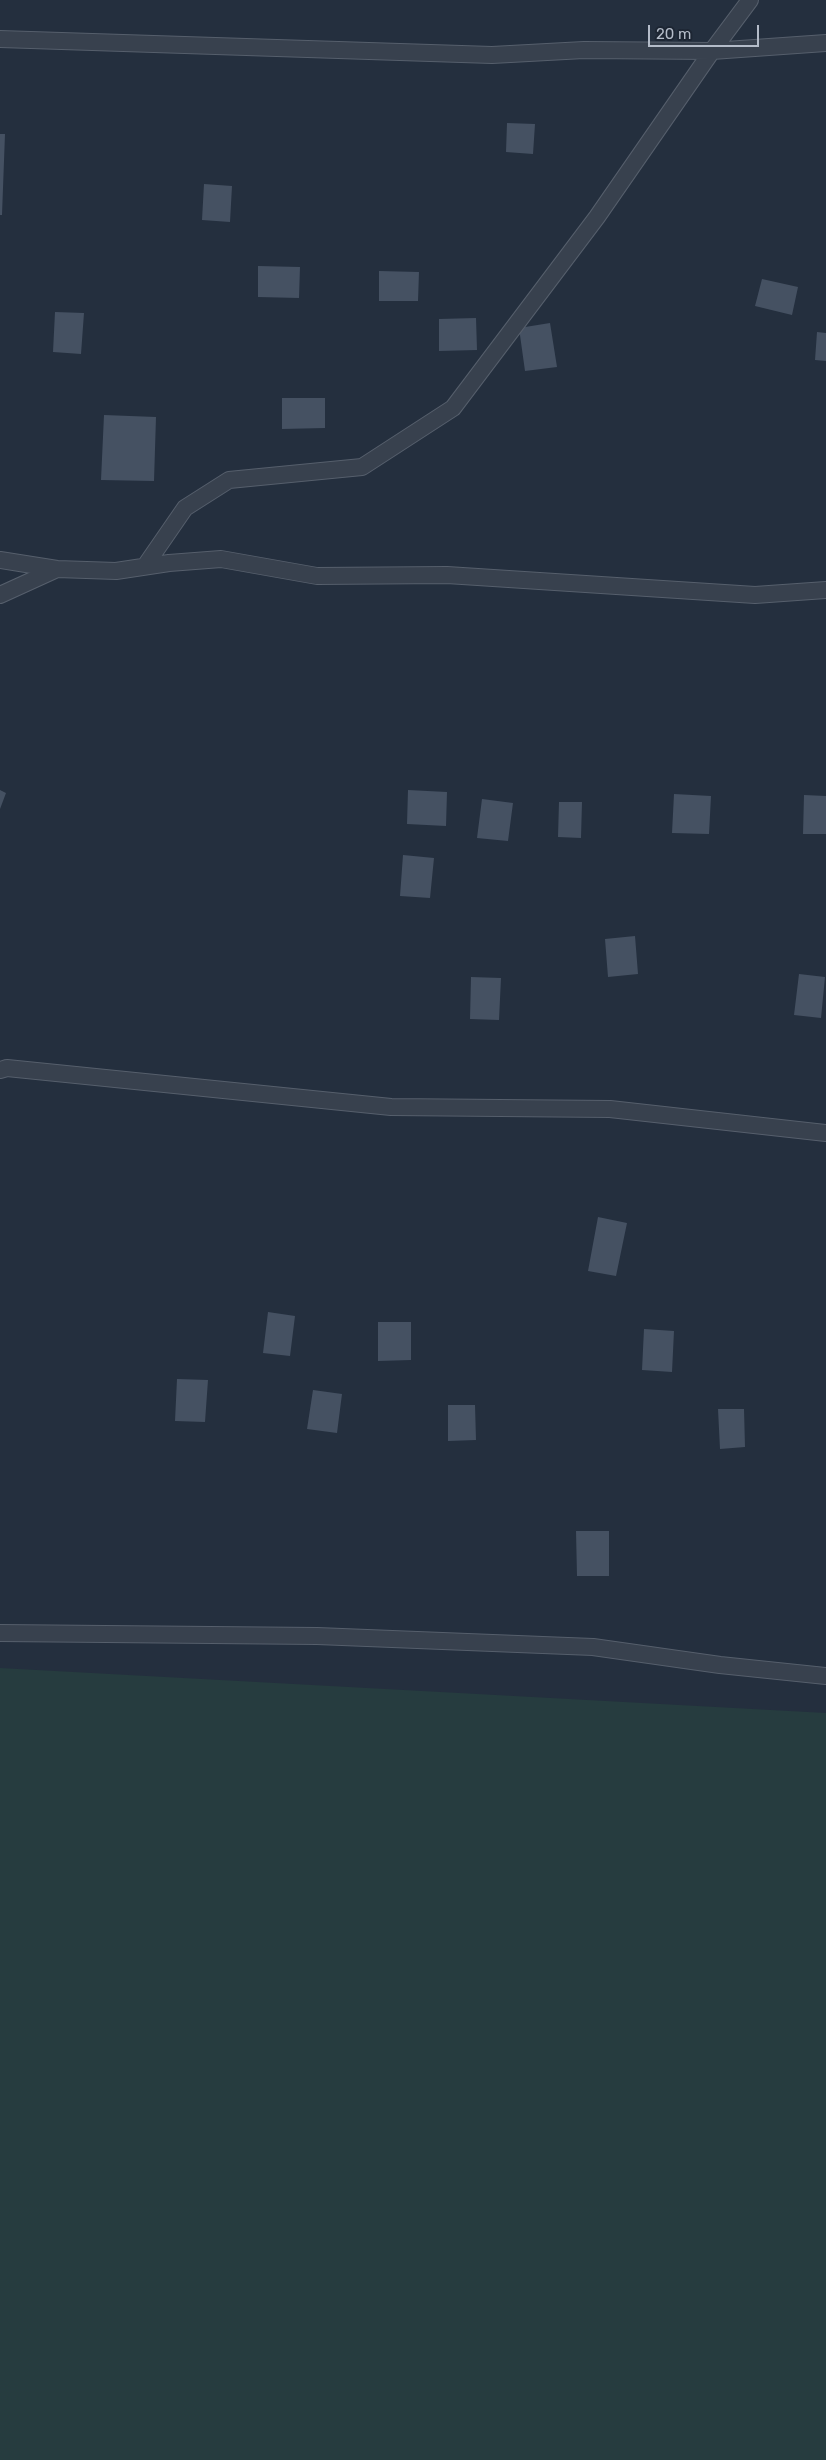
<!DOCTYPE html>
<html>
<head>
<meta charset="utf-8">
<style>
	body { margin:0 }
	#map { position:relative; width:826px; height:2460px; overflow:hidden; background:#242f3e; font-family:Rubik,sans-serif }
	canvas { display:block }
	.scale { position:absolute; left:648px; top:25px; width:111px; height:22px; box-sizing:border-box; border:2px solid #b4bcc9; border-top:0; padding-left:6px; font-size:15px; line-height:18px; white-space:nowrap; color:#b4bcc9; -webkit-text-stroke:4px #1d2633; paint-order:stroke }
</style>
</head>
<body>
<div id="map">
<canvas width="826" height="2460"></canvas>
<div class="scale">20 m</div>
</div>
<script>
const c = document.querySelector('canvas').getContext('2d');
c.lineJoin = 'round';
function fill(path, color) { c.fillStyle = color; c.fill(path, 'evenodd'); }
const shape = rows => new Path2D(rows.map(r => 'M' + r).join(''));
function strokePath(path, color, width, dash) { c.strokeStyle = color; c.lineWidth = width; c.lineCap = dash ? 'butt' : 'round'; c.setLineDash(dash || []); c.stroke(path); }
const green = shape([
	[0,1668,826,1713,826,2460,0,2460]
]);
const building = shape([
	[507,123,535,124,533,154,506,152],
	[0,134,5,134,2,215,0,215],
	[204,184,232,186,230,222,202,220],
	[258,266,300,267,299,298,258,297],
	[379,271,419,272,418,301,379,301],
	[762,279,798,287,792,315,755,306],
	[55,312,84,313,81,354,53,352],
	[476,318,477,350,439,351,439,319],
	[550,323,557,367,525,371,519,328],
	[817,332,826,333,826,361,815,360],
	[282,398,325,398,325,428,282,429],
	[104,415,156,417,154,481,101,480],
	[0,790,6,793,0,809],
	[408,790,447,792,446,826,407,824],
	[674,794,711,796,709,834,672,833],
	[804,795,826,796,826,834,803,834],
	[482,799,513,803,508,841,477,838],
	[559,802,582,802,581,838,558,837],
	[403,855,434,858,430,898,400,896],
	[635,936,638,974,608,977,605,939],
	[799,974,825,977,821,1018,794,1015],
	[471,977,501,978,499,1020,470,1019],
	[598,1217,627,1223,616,1276,588,1271],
	[268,1312,295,1316,290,1356,263,1353],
	[378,1322,411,1322,411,1360,378,1361],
	[644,1329,674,1331,672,1372,642,1370],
	[177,1379,208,1380,205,1422,175,1421],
	[313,1390,342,1394,337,1433,307,1429],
	[448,1405,475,1405,476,1440,448,1441],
	[718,1409,744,1409,745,1447,720,1449],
	[576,1531,609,1531,609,1576,577,1576]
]);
const lane = shape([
	[0,39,492,55,584,50,712,51,826,43],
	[0,560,57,569,116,571,169,563,221,559,317,576,447,575,755,595,826,590],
	[145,566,185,508,229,480,362,467,453,408,597,217,712,51,750,0],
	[0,595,57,569],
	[0,1070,7,1068,391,1107,610,1109,826,1133],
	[0,1633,317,1636,593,1647,720,1665,826,1676]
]);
fill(green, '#263c3f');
fill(building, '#455162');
strokePath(lane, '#565f6c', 18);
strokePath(lane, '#38414e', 16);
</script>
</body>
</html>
